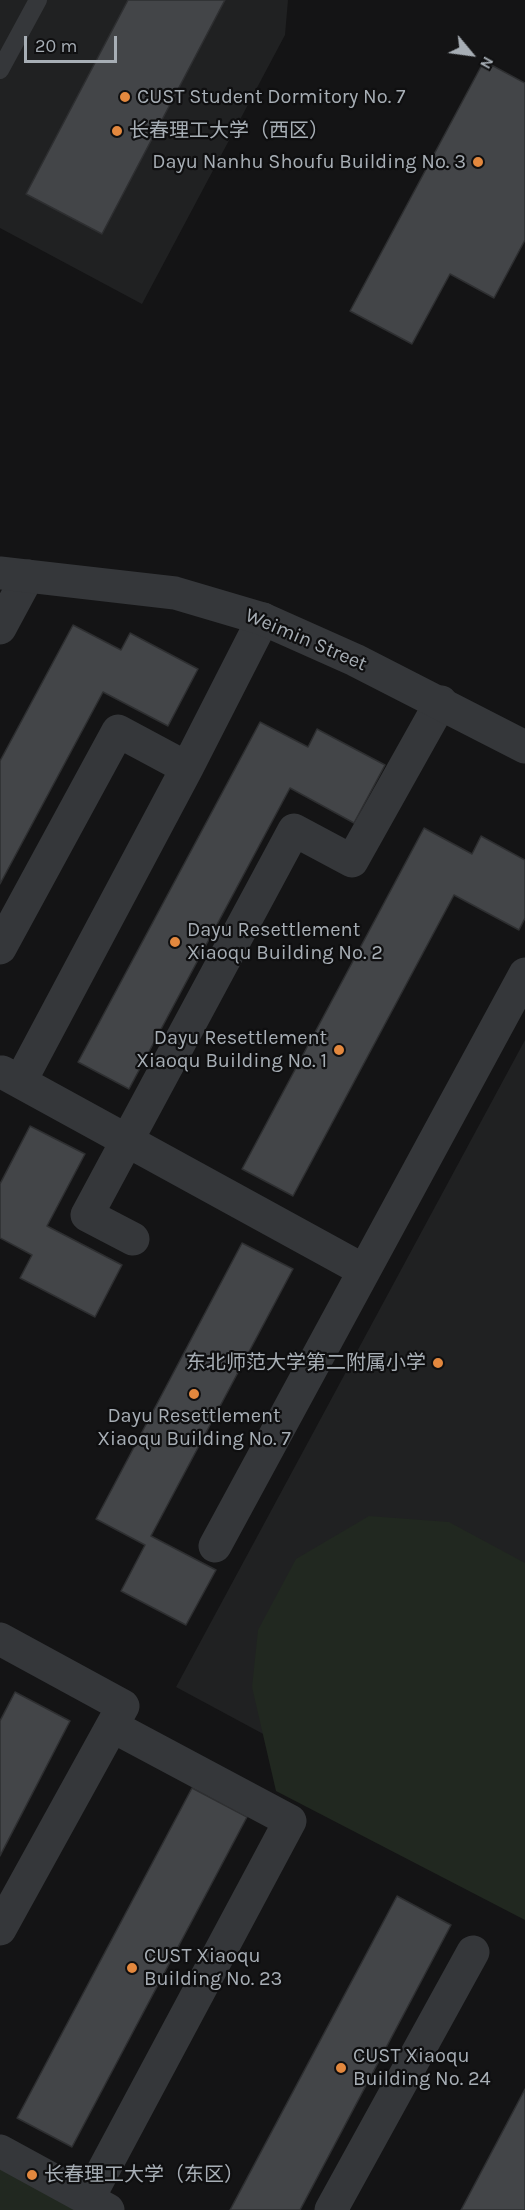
<!DOCTYPE html>
<html>
<head>
<meta charset="utf-8">
<style>
	body { margin:0 }
	#map { position:relative; width:525px; height:2210px; overflow:hidden; background:#141415; font-family:Karla,sans-serif }
	canvas { display:block }
	.north { position:absolute; left:441px; top:24px; width:60px; height:60px; -webkit-text-stroke:4px #0f0f10; paint-order:stroke; rotate:119deg; font-size:16px; font-weight:700; line-height:24px; text-align:center; color:#a7aeb5 }
	.north::after { content:''; display:block; margin:auto; width:21px; height:27px; background:#a7aeb5; clip-path:polygon(50% 0,100% 100%,50% 72%,0 100%) }
	.scale { position:absolute; left:24px; top:36px; width:93px; height:27px; box-sizing:border-box; border:3px solid #a7aeb5; border-top:0; padding-left:8px; font-size:18px; line-height:21px; white-space:nowrap; color:#a7aeb5; -webkit-text-stroke:4px #0f0f10; paint-order:stroke }
</style>
</head>
<body>
<div id="map">
<canvas width="525" height="2210"></canvas>
<div class="north">N</div>
<div class="scale">20 m</div>
</div>
<script>
const c = document.querySelector('canvas').getContext('2d');
c.lineJoin = 'round';
function fill(path, color) { c.fillStyle = color; c.fill(path, 'evenodd'); }
const shape = rows => new Path2D(rows.map(r => 'M' + r).join(''));
function strokePath(path, color, width, dash) { c.strokeStyle = color; c.lineWidth = width; c.lineCap = dash ? 'butt' : 'round'; c.setLineDash(dash || []); c.stroke(path); }
function write(font, color, halo, rows, align = 'center') {
  c.font = font + ' Karla,"Noto Sans SC",sans-serif'; c.lineWidth = 4.5; c.setLineDash([]); c.textBaseline = 'middle'; c.strokeStyle = halo; c.fillStyle = color; for (const [text, x, y, turn = 0] of rows) {
    c.save(); c.translate(x, y); c.rotate((+turn || 0) * Math.PI / 180); c.textAlign = isNaN(turn) ? turn : align; if (halo) c.strokeText(text, 0, 0); c.fillText(text, 0, 0); c.restore();
  }
}
const built = shape([
	[0,0,288,0,285,35,142,304,0,228],
	[525,1040,525,1875,176,1687]
]);
const green = shape([
	[369,1516,449,1522,525,1563,525,1920,276,1791,252,1687,258,1630,296,1559],
	[0,2151,108,2210,0,2210]
]);
const building = shape([
	[128,0,225,0,102,234,26,194,128,0],
	[484,61,525,83,525,240,494,298,450,274,412,344,350,311,484,61],
	[73,625,121,650,130,633,198,669,168,726,103,692,0,884,0,761,73,625],
	[260,722,308,747,317,729,385,765,354,823,290,788,129,1089,78,1062,260,722],
	[424,828,472,854,481,836,525,860,525,918,519,930,454,895,293,1196,242,1169,424,828],
	[30,1126,85,1154,47,1226,122,1265,95,1317,20,1278,32,1255,0,1238,0,1184,30,1126],
	[242,1243,293,1269,151,1536,216,1570,186,1625,121,1591,145,1545,96,1519,242,1243],
	[15,1692,70,1721,0,1856,0,1721,15,1692],
	[192,1788,247,1817,72,2147,17,2118,192,1788],
	[397,1896,451,1925,300,2210,230,2210,397,1896],
	[525,2089,525,2210,461,2210,525,2089]
]);
const service = shape([
	[0,70,38,0]
]);
const minor = shape([
	[0,628,28,576],
	[0,948,118,731,187,768],
	[2,1072,363,1270],
	[20,1082,187,768,263,619],
	[133,1239,87,1215,294,830,352,861,441,702],
	[215,1546,525,974],
	[0,1639,123,1706,0,1929],
	[0,2151,108,2210],
	[88,2199,290,1821,112,1726],
	[331,2210,473,1952]
]);
const tertiary = shape([
	[0,573,175,593,263,619,355,660,525,747]
]);
const markers = [
	[125,97,6,"#e3883e"],
	[117,131,6,"#e3883e"],
	[478,162,6,"#e3883e"],
	[175,942,6,"#e3883e"],
	[339,1050,6,"#e3883e"],
	[438,1363,6,"#e3883e"],
	[194,1394,6,"#e3883e"],
	[132,1968,6,"#e3883e"],
	[341,2068,6,"#e3883e"],
	[32,2175,6,"#e3883e"]
];
const poiNames = [
	["CUST Student Dormitory No. 7",137,97],
	["长春理工大学（西区）",129,131],
	["Dayu Nanhu Shoufu Building No. 3",466,162,"right"],
	["Dayu Resettlement",187,930],
	["Xiaoqu Building No. 2",187,953],
	["Dayu Resettlement",327,1038,"right"],
	["Xiaoqu Building No. 1",327,1061,"right"],
	["东北师范大学第二附属小学",426,1363,"right"],
	["Dayu Resettlement",194,1416,"center"],
	["Xiaoqu Building No. 7",194,1439,"center"],
	["CUST Xiaoqu",144,1956],
	["Building No. 23",144,1979],
	["CUST Xiaoqu",353,2056],
	["Building No. 24",353,2079],
	["长春理工大学（东区）",44,2175]
];
const streetNames = [
	["Weimin Street",306,640,23]
];
fill(built, '#202122');
fill(green, '#212820');
fill(building, '#434548');
strokePath(building, '#2e2f31', 1.5);
strokePath(service, '#35373a', 18);
strokePath(minor, '#35373a', 33);
strokePath(tertiary, '#35373a', 33);
for (const [x, y, r, color] of markers) { const dot = new Path2D(); dot.arc(x, y, r, 0, 2 * Math.PI); c.fillStyle = color; c.fill(dot); strokePath(dot, '#0f0f10', 2); }
write('20px', '#a7aeb5', '#0f0f10', poiNames, 'left');
write('20px', '#a7aeb5', '#0f0f10', streetNames);
</script>
</body>
</html>
